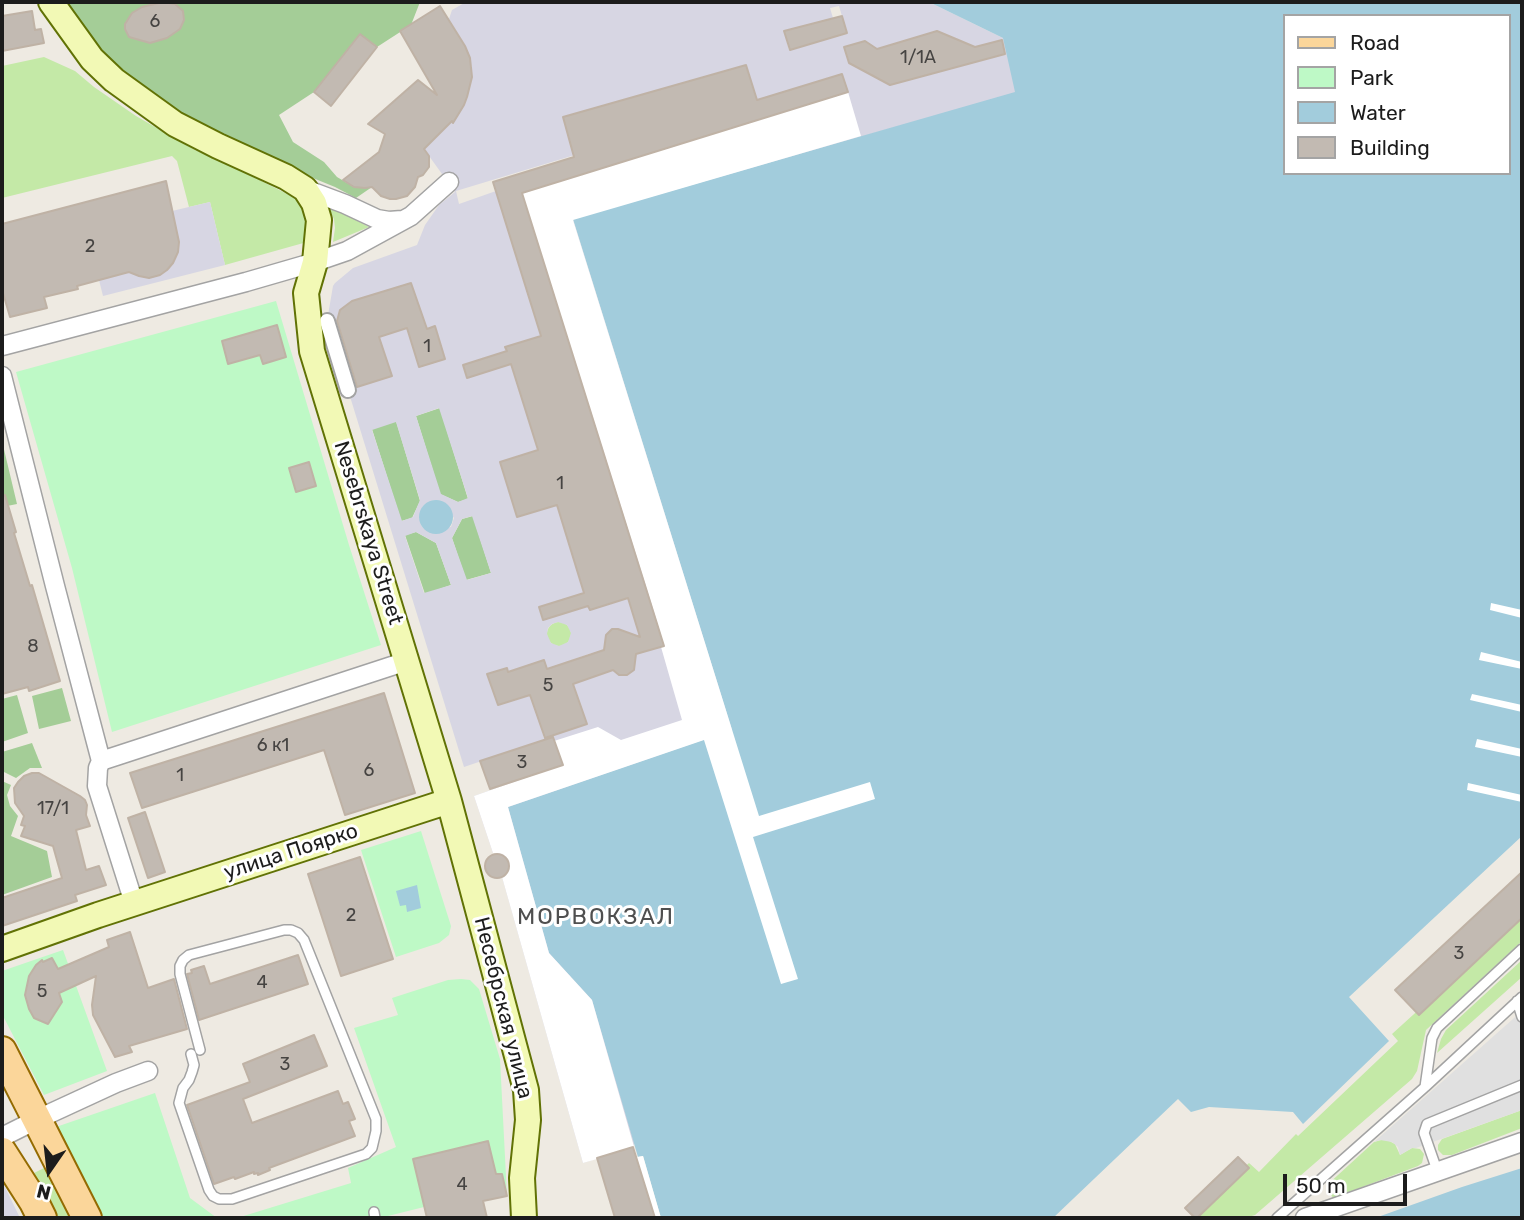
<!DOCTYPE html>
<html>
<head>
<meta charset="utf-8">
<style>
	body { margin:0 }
	#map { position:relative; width:1524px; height:1220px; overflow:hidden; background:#eeeae2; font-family:Rubik,sans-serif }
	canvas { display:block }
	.frame { position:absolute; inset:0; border:4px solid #1c1c1c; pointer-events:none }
	.legend { position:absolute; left:1283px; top:14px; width:228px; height:161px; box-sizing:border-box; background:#fff; border:2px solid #a4a4a4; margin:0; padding:9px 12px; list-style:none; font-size:21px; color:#1c1c1c }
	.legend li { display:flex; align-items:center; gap:14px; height:35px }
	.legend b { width:35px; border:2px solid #a4a4a4 }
	.north { position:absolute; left:14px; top:1136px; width:70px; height:70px; -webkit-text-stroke:5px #fff; paint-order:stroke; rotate:194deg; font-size:19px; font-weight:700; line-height:28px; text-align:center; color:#1c1c1c }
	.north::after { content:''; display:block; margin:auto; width:24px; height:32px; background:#1c1c1c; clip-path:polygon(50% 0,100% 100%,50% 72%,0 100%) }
	.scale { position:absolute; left:1283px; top:1174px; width:124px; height:32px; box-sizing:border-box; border:4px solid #1c1c1c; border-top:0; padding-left:9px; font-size:21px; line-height:24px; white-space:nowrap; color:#1c1c1c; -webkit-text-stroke:5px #fff; paint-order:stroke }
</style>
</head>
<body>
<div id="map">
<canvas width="1524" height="1220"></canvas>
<div class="frame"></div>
<ul class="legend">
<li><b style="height:9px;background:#fbd69a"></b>Road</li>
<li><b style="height:19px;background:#bef9c6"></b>Park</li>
<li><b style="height:19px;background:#a2ccdc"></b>Water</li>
<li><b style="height:19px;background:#c2bab2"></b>Building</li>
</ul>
<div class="north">N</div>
<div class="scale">50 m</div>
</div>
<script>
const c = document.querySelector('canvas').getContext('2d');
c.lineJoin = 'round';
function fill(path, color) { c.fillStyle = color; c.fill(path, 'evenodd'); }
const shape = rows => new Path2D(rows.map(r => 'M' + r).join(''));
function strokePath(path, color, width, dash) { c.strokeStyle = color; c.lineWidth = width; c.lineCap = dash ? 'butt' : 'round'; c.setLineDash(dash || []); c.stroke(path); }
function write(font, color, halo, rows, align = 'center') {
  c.font = font + ' Rubik,sans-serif'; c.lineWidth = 6; c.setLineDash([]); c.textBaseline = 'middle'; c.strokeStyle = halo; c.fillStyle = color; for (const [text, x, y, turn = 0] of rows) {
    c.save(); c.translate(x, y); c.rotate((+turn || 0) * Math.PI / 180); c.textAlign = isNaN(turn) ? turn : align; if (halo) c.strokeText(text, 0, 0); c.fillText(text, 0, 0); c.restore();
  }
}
const grass = shape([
	[44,57,75,71,94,87,136,116,195,150,222,161,295,198,303,209,308,225,307,242,225,265,210,202,189,207,177,161,172,156,2,198,2,66],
	[327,205,369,227,333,242,335,228,334,219],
	'547 634a12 12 0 1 1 24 0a12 12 0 1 1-24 0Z',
	[1522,916,1522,941,1426,1030,1417,1071,1412,1079,1255,1215,1245,1218,1190,1218,1249,1163,1259,1172,1296,1134,1298,1136,1398,1041,1392,1034],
	[1522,960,1522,977,1437,1053,1441,1039,1446,1030],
	[1522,1110,1522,1128,1452,1155,1443,1155,1438,1150,1438,1145,1442,1139],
	[1385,1139,1395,1144,1400,1155,1412,1148,1420,1149,1424,1154,1422,1163,1418,1166,1333,1198,1326,1186,1374,1142],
	[46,1167,73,1218,58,1218,34,1173]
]);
const forest = shape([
	[63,2,420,2,411,25,377,47,360,34,314,92,279,115,293,142,324,162,337,177,354,187,365,188,372,187,356,198,335,187,276,163,179,113,140,86,115,63,86,33],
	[440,408,468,499,458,502,440,494,416,416],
	[396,421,420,501,412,518,401,521,372,429],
	[2,441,17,504,2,507],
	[473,516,491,573,466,580,452,538,462,519],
	[416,532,436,543,451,585,425,594,405,535],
	[62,688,71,721,39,729,32,696],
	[17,695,28,733,2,742,2,699],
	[32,743,42,768,30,768,16,778,2,771,2,752],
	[2,781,11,785,7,795,10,806,18,816,11,836,47,851,52,877,2,895]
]);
const park = shape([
	[276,301,349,545,381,645,112,732,72,568,16,372],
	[421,831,451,926,449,935,439,943,396,957,361,850],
	[63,950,107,1071,44,1095,2,1014,2,971],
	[461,979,470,980,479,989,500,1059,507,1196,496,1174,414,1159,424,1207,380,1218,237,1218,351,1183,348,1168,396,1147,354,1028,398,1015,392,998,448,980],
	[155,1093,190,1198,217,1218,102,1218,56,1127]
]);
const parking = shape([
	[1522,1011,1522,1110,1416,1148,1412,1148,1400,1155,1398,1147,1392,1142,1380,1140,1374,1142]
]);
const plaza = shape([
	[466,2,929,2,1003,38,1334,2,573,219,759,816,633,1147,583,1163,502,877,508,872,509,862,503,854,493,853,474,796,562,765,552,737,464,767,348,390,391,376,379,337,424,323,411,283,352,301,340,310,336,324,327,321,333,286,335,283,353,268,417,245,425,225,439,205,455,192,424,149,458,114,464,105,470,86,472,68,465,46,449,19,452,10],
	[839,6,847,33,789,50,784,31,833,18,830,8],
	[937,31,975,47,1002,40,1005,53,890,85,844,47,865,41,877,49],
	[746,65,752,85,569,138,564,117],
	[842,74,848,92,522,193,664,645,644,651,628,598,590,610,588,606,542,619,539,607,584,593,557,505,517,517,500,463,538,450,511,364,467,378,463,365,507,351,506,348,541,336,496,191,459,204,456,191],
	[435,326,445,359,420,367,409,334],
	[439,408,468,498,458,502,441,494,416,416],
	[396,422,420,500,413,517,402,521,372,430],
	[433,500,442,501,454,518,451,527,424,529,421,525,419,516,422,508],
	[472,516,491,573,467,580,452,538,462,519],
	[416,532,436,543,451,585,424,593,405,536],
	[558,622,567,625,571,633,568,642,559,646,551,643,547,634,548,628,552,624],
	[612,629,634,670,627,675,619,674,605,643,606,635],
	[592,653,600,674,524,667,544,660,547,669],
	[507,668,517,699,498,705,488,674],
	[579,701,586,724,544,738,537,714],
	[210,202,225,265,103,296,99,280,129,272,139,276,150,278,160,275,167,270,173,263,178,252,172,211],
	[2,1181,20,1218,2,1218]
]);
const water = shape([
	[929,2,1522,2,1522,836,1349,997,1389,1041,1303,1124,1293,1112,1209,1107,1191,1112,1178,1099,1053,1218,661,1218,643,1156,638,1157,592,1000,549,953,508,807,732,730,573,219,1015,92,1003,38],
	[1284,16,1508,16,1508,173,1284,173],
	'419 517a17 17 0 1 1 34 0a17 17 0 1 1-34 0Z',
	[417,885,421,908,407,912,406,905,400,906,396,891],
	[1522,1168,1522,1218,1375,1218,1462,1187]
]);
const pier = shape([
	[848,92,861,136,573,220,759,816,870,782,875,799,753,837,798,979,781,984,704,740,508,807,549,953,592,1000,637,1157,643,1156,661,1218,615,1218,597,1159,583,1163,502,877,508,872,509,862,503,854,493,853,474,796,562,765,554,741,598,727,621,740,682,720,661,647,664,645,650,599,522,193],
	[1491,603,1522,610,1522,618,1490,610],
	[1481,652,1522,662,1522,669,1479,660],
	[1472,694,1522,705,1522,712,1470,700],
	[1477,739,1522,749,1522,757,1475,747],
	[1468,783,1522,795,1522,802,1467,790]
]);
const building = shape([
	[163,2,175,4,183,11,184,20,180,29,167,38,150,43,129,37,125,29,125,24,132,13,142,7,163,2],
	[440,6,465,46,470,58,472,77,467,97,464,105,453,123,452,121,424,149,429,156,429,167,423,175,418,177,415,187,407,196,396,199,390,199,381,196,372,187,365,188,354,187,343,180,379,152,385,134,368,124,418,80,437,95,400,31,440,6],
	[32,11,35,30,41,29,44,43,2,51,2,16,32,11],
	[842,16,847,33,790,50,784,31,842,16],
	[937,31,975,47,1002,40,1005,54,890,85,849,63,844,47,865,41,877,49,937,31],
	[360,34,377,47,331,106,314,92,360,34],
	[746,65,757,100,842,74,848,92,522,193,664,646,636,654,634,670,627,675,619,675,613,670,573,684,587,724,545,738,530,695,498,705,487,674,507,668,508,672,544,660,547,669,604,650,606,635,612,629,618,629,640,637,628,598,590,610,588,606,543,620,539,607,584,593,557,505,517,517,500,462,538,450,511,364,467,378,463,365,507,351,505,347,541,336,493,182,574,157,563,117,746,65],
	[166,181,179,242,178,252,173,263,167,270,160,275,149,278,139,276,129,272,77,286,78,289,44,297,47,308,10,317,3,293,2,293,2,224,166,181],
	[411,283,427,329,435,326,445,359,419,367,407,328,379,337,392,376,357,387,337,321,340,310,352,301,411,283],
	[277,325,286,357,263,364,260,355,228,364,222,341,277,325],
	[309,462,316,486,296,492,289,468,309,462],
	[5,495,16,532,14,533,30,586,32,585,60,681,29,691,28,687,2,694,2,496,5,495],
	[384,693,415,793,345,815,324,750,142,808,130,773,384,693],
	[553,737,563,765,490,789,480,761,553,737],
	[32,773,39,773,80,796,85,800,87,805,86,815,90,826,76,830,86,870,99,866,106,885,75,895,77,901,2,926,2,898,62,878,53,846,21,836,25,826,21,825,24,816,15,803,14,788,18,782,24,776,32,773],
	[145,812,165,872,148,878,128,818,145,812],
	'485 866a12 12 0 1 1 24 0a12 12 0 1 1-24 0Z',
	[360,857,393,959,341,976,308,874,360,857],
	[1522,872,1522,918,1419,1015,1395,990,1522,872],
	[130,932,148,988,174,979,187,1029,129,1046,132,1052,115,1057,93,1015,92,1005,96,976,59,993,62,1002,48,1024,34,1018,29,1009,25,995,29,976,36,965,42,960,43,962,52,958,58,969,109,947,107,940,130,932],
	[298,955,308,984,199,1020,187,974,192,973,191,970,204,966,210,984,298,955],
	[314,1035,327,1066,243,1099,252,1123,338,1091,343,1104,348,1102,355,1119,349,1121,355,1136,269,1168,270,1170,258,1175,258,1173,254,1174,254,1172,235,1179,234,1177,214,1184,187,1105,250,1082,243,1064,314,1035],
	[488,1141,496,1174,502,1174,507,1196,483,1201,487,1218,427,1218,413,1159,488,1141],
	[633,1147,655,1218,615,1218,597,1158,633,1147],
	[1238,1157,1249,1168,1197,1218,1195,1218,1185,1208,1238,1157]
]);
const service = shape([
	[1517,1001,1522,1017],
	[191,1054,194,1065,192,1072,189,1080,183,1088,179,1103,209,1190,213,1196,219,1199,232,1199,366,1154,372,1148,376,1131,376,1119,304,940,298,933,291,930,284,930,189,955,183,960,180,966,180,974,200,1050],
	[1425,1087,1432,1038,1437,1028,1522,949],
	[1438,1173,1424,1133,1427,1124,1522,1085],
	[374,1212,375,1218],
	[1277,1218,1425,1087,1522,997]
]);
const pedestrian = shape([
	[327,321,348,390]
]);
const minor = shape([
	[305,189,345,204,377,219,389,221,402,220],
	[2,346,246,282,315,262,347,251,411,216,449,182],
	[2,376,55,586,101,761,98,768,97,786,134,903],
	[101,761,407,661],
	[2,1137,38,1119,116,1083,148,1071],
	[1305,1218,1522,1142]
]);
const secondary = shape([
	[51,2,92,59,114,80,175,124,218,146,286,177,305,189,314,203,319,220,315,262,306,293,312,351,449,801,526,1090,528,1120,522,1178,524,1218],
	[2,949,98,915,449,801]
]);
const primary = shape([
	[2,1051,87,1218],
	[2,1152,34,1202,42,1218]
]);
const numberNames = [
	["6",155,22],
	["1/1А",918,58],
	["2",90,247],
	["1",427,347],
	["1",560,484],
	["8",33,647],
	["5",548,686],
	["6 к1",273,746],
	["3",522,763],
	["6",369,771],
	["1",180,776],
	["17/1",53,809],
	["2",351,916],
	["3",1459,954],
	["4",262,983],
	["5",42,992],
	["3",285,1065],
	["4",462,1185]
];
const streetNames = [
	["Nesebrskaya Street",368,533,73],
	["улица Поярко",291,852,-18],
	["Несебрская улица",503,1008,76]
];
const neighbourhoodNames = [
	["МОРВОКЗАЛ",596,917]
];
fill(grass, '#c4e9a7');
fill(forest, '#a4cd97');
fill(park, '#bef9c6');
fill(parking, '#e0e0e0');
fill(plaza, '#d7d6e3');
fill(water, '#a2ccdc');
fill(pier, '#fff');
fill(building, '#c2bab2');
strokePath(building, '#bfb2a5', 2);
strokePath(service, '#a3a3a3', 12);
strokePath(pedestrian, '#a3a3a3', 18);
strokePath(minor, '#a3a3a3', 21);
strokePath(secondary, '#617205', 28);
strokePath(primary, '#946b01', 32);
strokePath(service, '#fff', 9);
strokePath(pedestrian, '#fff', 14);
strokePath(minor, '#fff', 18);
strokePath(secondary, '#f2f9b5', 24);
strokePath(primary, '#fbd69a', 28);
write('18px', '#464442', null, numberNames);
write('21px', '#1c1c1c', '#fff', streetNames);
c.letterSpacing = '2px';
write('23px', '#4f4f4f', '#fff', neighbourhoodNames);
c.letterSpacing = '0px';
</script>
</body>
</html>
